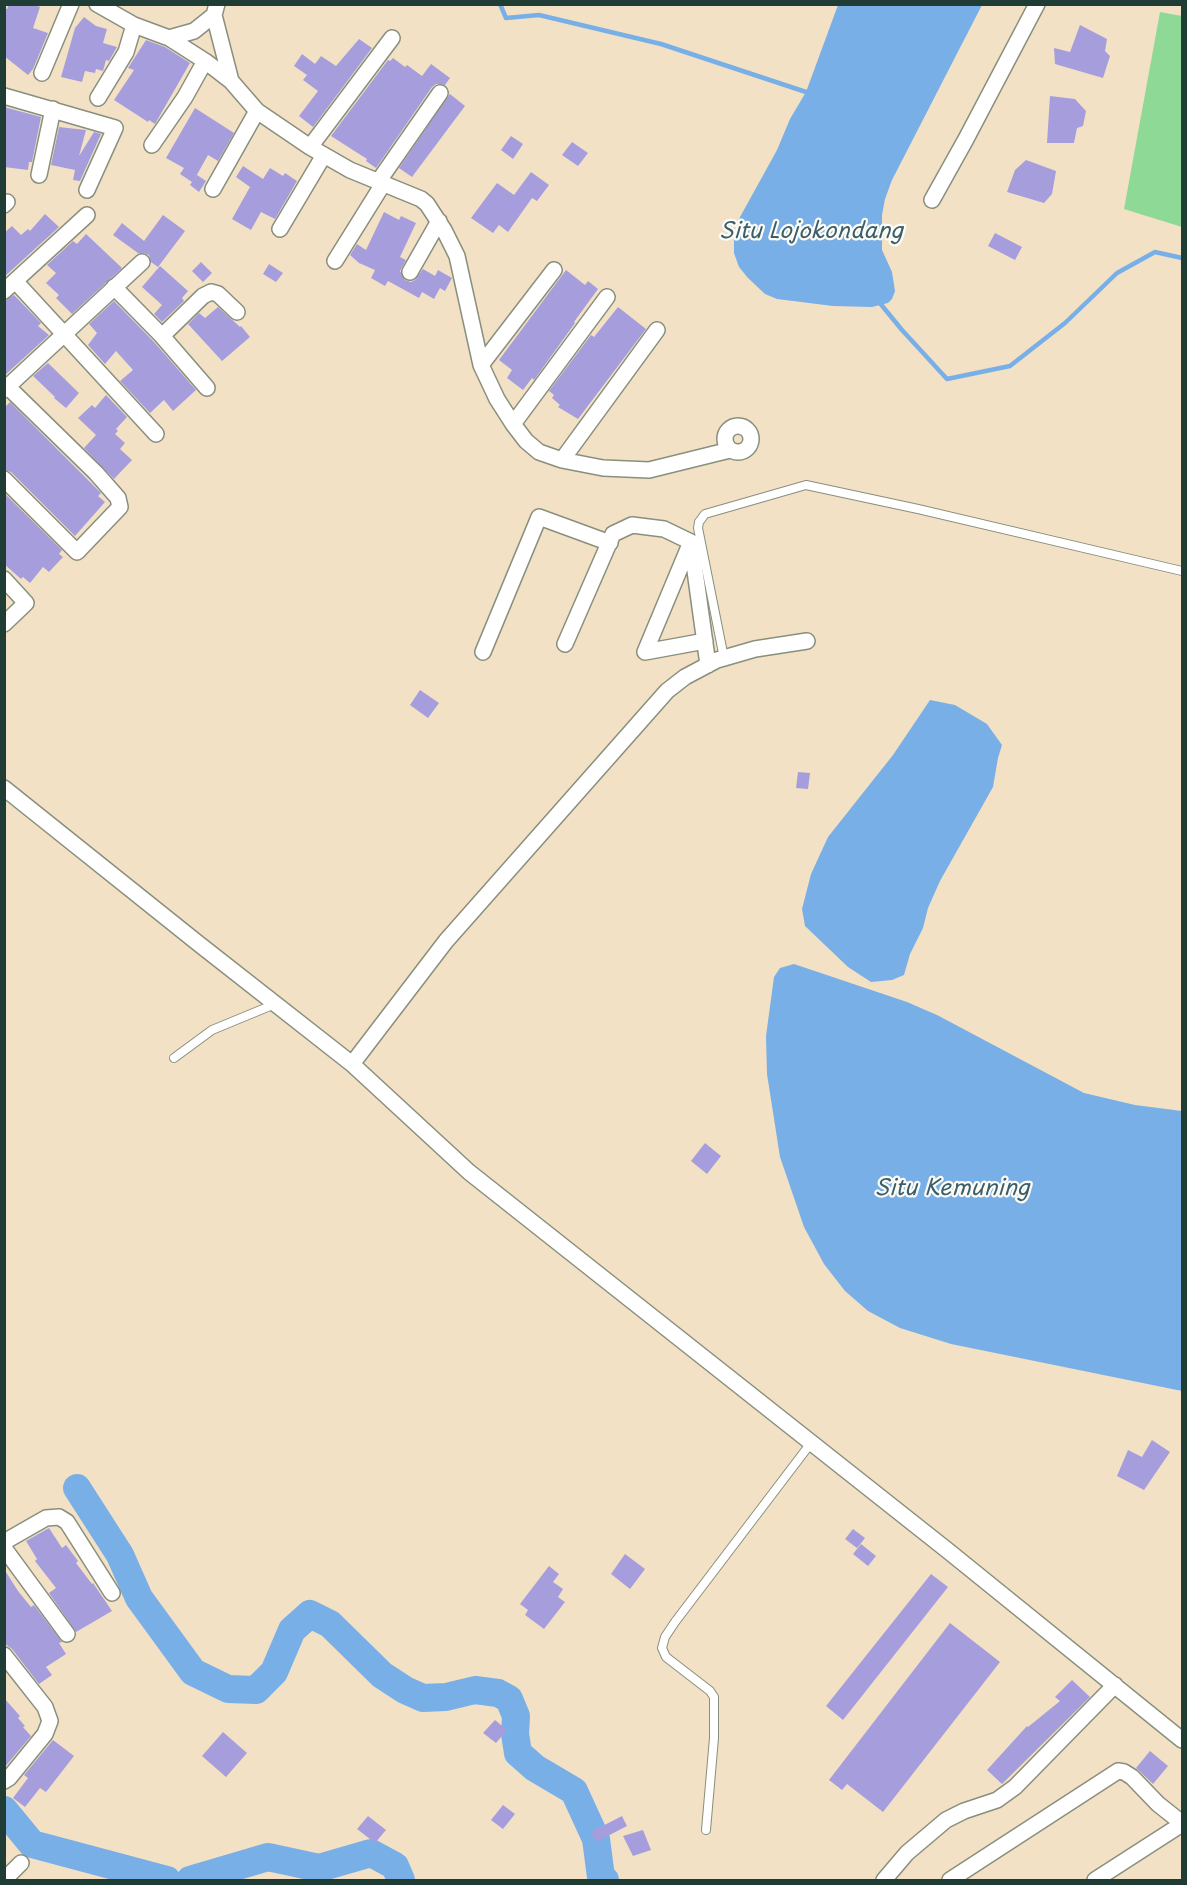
<!DOCTYPE html>
<html>
<head>
<meta charset="utf-8">
<style>
	body { margin:0 }
	#map { position:relative; width:1187px; height:1885px; overflow:hidden; background:#f3e1c6; font-family:"Playpen Sans",sans-serif }
	canvas { display:block }
	.frame { position:absolute; inset:0; border:6px solid #1f3d34; pointer-events:none }
</style>
</head>
<body>
<div id="map">
<canvas width="1187" height="1885"></canvas>
<div class="frame"></div>
</div>
<script>
const c = document.querySelector('canvas').getContext('2d');
c.lineJoin = 'round';
function fill(path, color) { c.fillStyle = color; c.fill(path, 'evenodd'); }
const shape = rows => new Path2D(rows.map(r => 'M' + r).join(''));
function strokePath(path, color, width, dash) { c.strokeStyle = color; c.lineWidth = width; c.lineCap = dash ? 'butt' : 'round'; c.setLineDash(dash || []); c.stroke(path); }
function write(font, color, halo, rows, align = 'center') {
  c.font = font + ' "Playpen Sans",sans-serif'; c.lineWidth = 4.5; c.setLineDash([]); c.textBaseline = 'middle'; c.strokeStyle = halo; c.fillStyle = color; for (const [text, x, y, turn = 0] of rows) {
    c.save(); c.translate(x, y); c.rotate((+turn || 0) * Math.PI / 180); c.textAlign = isNaN(turn) ? turn : align; if (halo) c.strokeText(text, 0, 0); c.fillText(text, 0, 0); c.restore();
  }
}
const green = shape([
	[1160,12,1182,16,1182,227,1124,209]
]);
const water = shape([
	[838,5,982,5,892,180,885,199,882,215,882,250,892,272,895,291,892,299,888,303,872,307,833,306,777,299,765,294,748,278,739,267,734,253,734,237,740,217,777,150,790,119,806,92],
	[930,700,955,705,987,724,1002,745,998,758,993,787,940,881,928,908,923,928,910,954,904,975,892,980,871,982,848,967,805,926,802,909,811,874,828,837,893,755],
	[794,964,907,1002,937,1015,1084,1093,1135,1105,1182,1111,1182,1391,951,1344,900,1328,868,1311,845,1291,824,1264,804,1227,780,1157,767,1074,766,1036,774,977,780,968]
]);
const stream = shape([
	[500,4,506,18,539,15,661,44,806,92],
	[879,302,902,330,947,379,1010,366,1065,323,1117,273,1155,252,1182,258]
]);
const river = shape([
	[77,1488,120,1555,139,1598,193,1672,228,1689,256,1690,274,1672,292,1630,310,1614,330,1624,382,1675,405,1690,423,1698,446,1697,475,1690,498,1693,509,1699,516,1716,515,1734,518,1753,535,1768,574,1791,596,1839,601,1877,605,1880],
	[4,1810,32,1844,167,1880],
	[190,1880,268,1857,319,1868,371,1853,395,1866,401,1880]
]);
const building = shape([
	[9,4,33,4,40,7,33,28,48,33,33,69,28,75,4,56,4,9,7,9],
	[84,17,96,26,107,29,103,43,117,47,109,61,106,60,103,71,96,69,95,73,85,71,82,82,61,77,75,28],
	[1080,25,1107,39,1105,51,1110,56,1103,78,1055,64,1054,48,1070,52],
	[359,39,372,48,313,127,299,116,318,91,303,80,307,75,294,66,302,54,315,64,321,56,336,66],
	[146,40,165,47,190,63,155,124,149,120,148,122,114,100,134,70,128,68],
	[393,58,405,67,407,65,422,76,431,64,450,78,445,85,436,84,432,87,376,168,366,161,367,159,331,136,388,60,390,61],
	[450,94,465,106,412,177,399,168],
	[1050,96,1075,99,1086,111,1083,126,1077,128,1074,143,1047,143],
	[4,107,41,117,32,162,29,162,28,170,4,167],
	[195,108,234,133,218,161,208,155,194,180,197,175,206,181,199,192,190,185,192,182,180,174,184,168,166,158],
	[59,127,86,130,79,156,94,132,101,134,80,181,73,180,75,170,51,165],
	[511,136,523,144,513,159,501,150],
	[572,142,588,153,578,166,562,155],
	[1026,160,1056,171,1052,194,1044,203,1007,192,1015,170],
	[243,166,263,179,270,168,283,176,285,173,297,181,275,219,261,212,251,230,232,219,250,187,236,177],
	[531,172,549,185,537,201,532,198,508,232,499,225,493,233,471,218,497,183,514,195],
	[384,212,399,220,401,216,416,223,400,257,406,260,400,271,405,280,411,282,415,280,423,269,435,276,438,270,452,278,445,291,440,288,434,299,422,292,419,298,388,281,385,286,371,278,375,270,359,263,350,255,357,244,366,250],
	[45,214,59,227,4,277,4,233,12,226,21,235,28,229,30,231],
	[163,215,185,231,158,267,151,262,149,255,144,253,138,253,113,235,122,223,144,241],
	[995,233,1022,247,1015,260,988,246],
	[86,234,122,268,72,314,56,298,59,295,46,283,56,273,47,265,73,241,77,244],
	[201,262,212,273,203,282,192,271],
	[269,264,283,273,276,282,263,274],
	[160,266,188,291,182,298,184,301,162,322,154,314,162,305,142,287],
	[566,270,585,285,588,281,598,289,574,322,575,323,534,380,532,378,523,390,507,378,512,370,499,360],
	[14,295,41,323,38,326,49,335,4,376,4,301],
	[114,301,155,343,196,390,173,411,164,400,150,413,120,381,133,370,116,351,105,364,88,345,97,333,89,324],
	[218,307,240,327,241,326,250,337,222,361,188,324,199,313,205,318],
	[618,307,646,329,578,419,558,407,560,405,552,398,554,395,549,391,591,335,594,337],
	[48,363,79,393,66,408,54,398,55,397,33,376],
	[106,395,127,417,116,429,118,431,115,434,125,443,120,449,132,460,114,479,84,448,96,435,78,418,92,405,95,408],
	[10,402,101,493,98,496,105,502,75,536,11,472,4,470,4,408],
	[4,493,62,550,59,554,63,557,49,572,43,567,30,583,23,577,21,579,4,564],
	[420,690,439,703,428,718,410,705],
	[798,772,810,773,808,789,796,788],
	[705,1143,721,1156,707,1174,691,1161],
	[1152,1440,1170,1452,1144,1490,1117,1476,1128,1450,1142,1457],
	[49,1528,62,1548,66,1545,78,1561,76,1563,92,1584,93,1583,112,1611,76,1632,49,1593,56,1588,35,1561,37,1559,26,1541],
	[853,1529,865,1538,857,1548,845,1539],
	[861,1544,876,1556,868,1566,853,1554],
	[625,1554,645,1569,630,1589,611,1574],
	[549,1566,559,1574,553,1582,563,1589,558,1597,565,1602,544,1629,525,1615,528,1610,520,1604],
	[4,1569,18,1591,31,1607,34,1605,62,1642,59,1643,66,1654,46,1667,52,1675,39,1684,12,1649,4,1643],
	[931,1574,948,1587,843,1720,826,1706],
	[950,1623,1000,1662,883,1812,847,1784,842,1790,829,1780],
	[1072,1680,1090,1697,1002,1784,987,1770,1027,1726,1028,1727,1060,1701,1055,1697],
	[4,1698,20,1716,18,1718,25,1726,23,1727,31,1736,4,1768],
	[495,1720,507,1730,496,1743,483,1733],
	[223,1732,247,1753,226,1777,202,1756],
	[53,1740,74,1756,46,1792,40,1788,25,1807,13,1798,28,1778,24,1775],
	[1150,1751,1168,1766,1153,1784,1136,1768],
	[503,1805,515,1814,503,1829,491,1820],
	[368,1816,386,1830,375,1843,357,1829],
	[622,1816,627,1826,596,1842,591,1832],
	[643,1830,651,1850,633,1856,623,1836]
]);
const lane = shape([
	[724,658,698,528,699,522,705,514,806,485,918,509,1182,571],
	[174,1058,212,1030,275,1004],
	[706,1830,714,1738,714,1697,710,1691,666,1657,662,1648,665,1637,675,1622,811,1443]
]);
const street = shape([
	[97,4,134,25,169,38,205,61,231,81,257,111,310,147,350,170,421,199,427,204,444,230,457,256,481,365,497,399,513,424,526,441,539,452,562,460,603,468,649,470,730,450],
	[217,4,214,15,231,81],
	[169,38,194,31,214,15],
	[42,73,71,4],
	[4,96,115,128,87,190],
	[98,98,126,52,134,25],
	[152,145,185,97,205,61],
	[310,147,392,38],
	[39,175,53,109],
	[378,182,440,93],
	[213,189,257,111],
	[932,200,966,139,1037,4],
	[4,205,7,202],
	[280,229,324,155],
	[335,261,383,184],
	[410,272,439,221],
	[16,282,156,434],
	[114,287,162,336,207,388],
	[4,291,87,215],
	[162,336,203,296,211,292,218,294,237,312],
	[481,365,554,270],
	[4,390,142,262],
	[513,424,607,297],
	'725 439a13 13 0 1 1 26 0a13 13 0 1 1-26 0Z',
	[562,460,657,330],
	[4,479,77,552,120,507,118,498,96,473,8,387],
	[691,542,645,652,705,641],
	[4,579,26,603,4,624],
	[565,644,613,534,632,525,664,529,691,542,708,665],
	[483,652,539,517,610,543],
	[4,788,199,944,352,1064,469,1172,947,1550,1182,1740],
	[352,1064,446,941,667,691,685,677,717,660,755,649,807,641],
	[4,1542,46,1518,59,1517,67,1522,112,1593],
	[4,1548,67,1634],
	[4,1655,45,1707,50,1721,45,1734,9,1778,4,1781],
	[4,1880,21,1863],
	[884,1880,907,1853,946,1820,964,1811,997,1800,1015,1787,1115,1685],
	[950,1880,1118,1771,1124,1772,1132,1777,1158,1804,1182,1823],
	[1095,1880,1182,1824]
]);
const waterNames = [
	["Situ Lojokondang",811,232],
	["Situ Kemuning",952,1189]
];
fill(green, '#8ed996');
fill(water, '#79afe7');
strokePath(stream, '#79afe7', 4.5);
strokePath(river, '#79afe7', 28);
fill(building, '#a69ddd');
strokePath(lane, '#898f7d', 10);
strokePath(street, '#898f7d', 18);
strokePath(lane, '#fff', 8);
strokePath(street, '#fff', 15);
write('italic 22px', '#3a5f6a', '#fdfcf7', waterNames);
</script>
</body>
</html>
